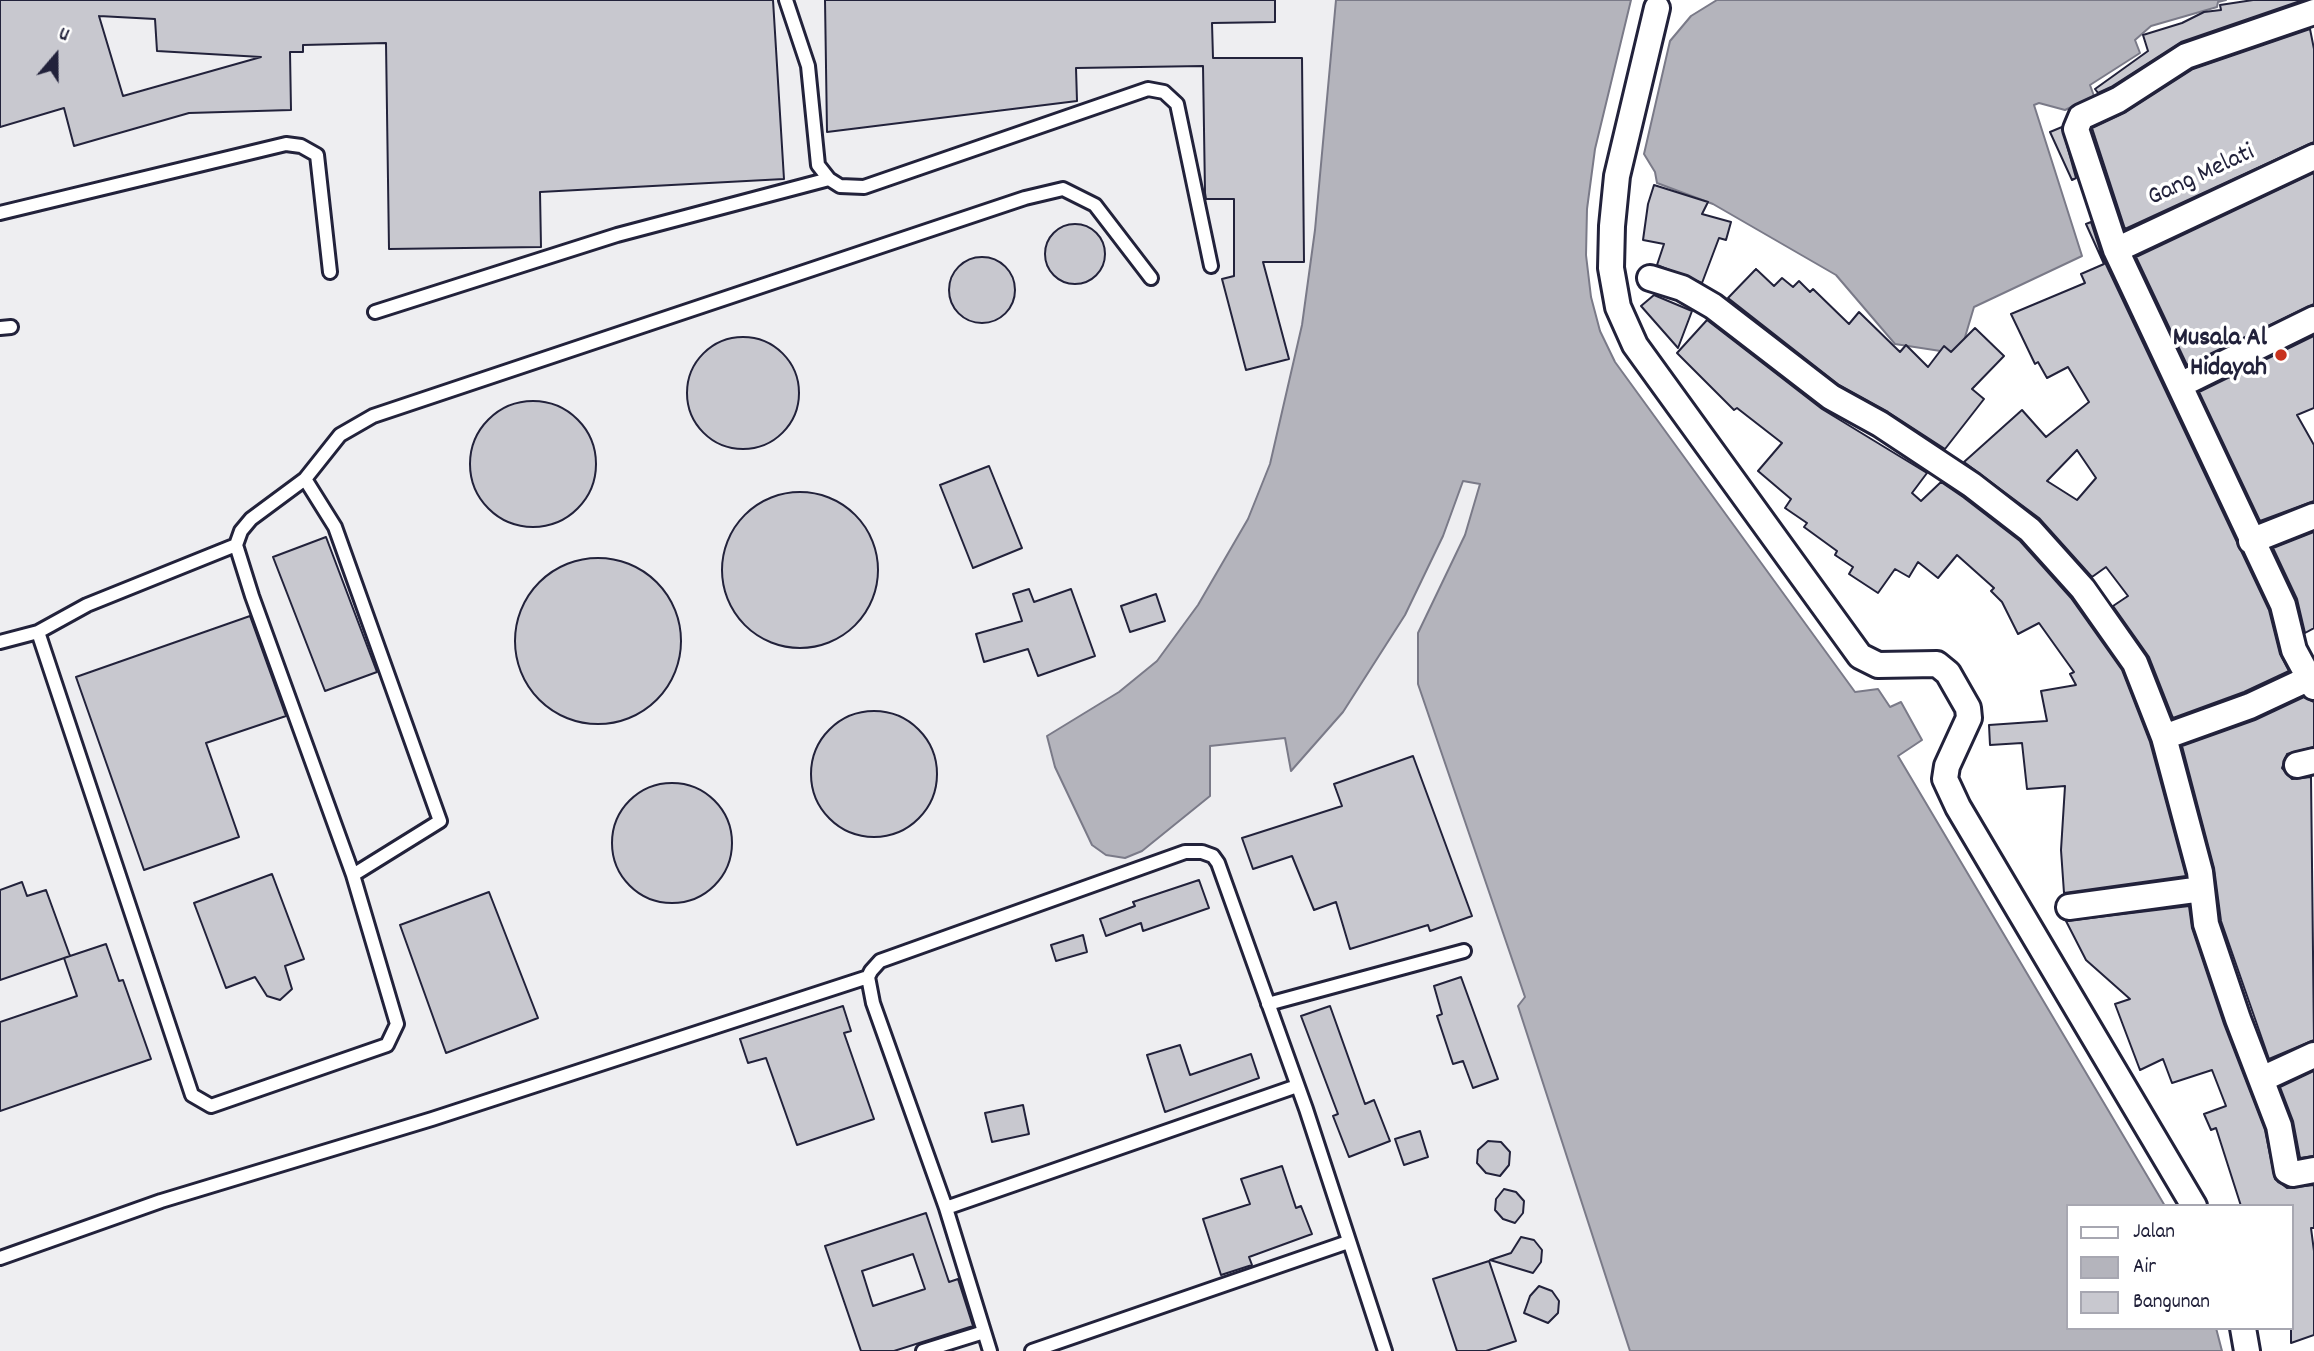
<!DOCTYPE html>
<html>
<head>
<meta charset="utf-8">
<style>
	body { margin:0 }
	#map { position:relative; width:2314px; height:1351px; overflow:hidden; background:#fff; font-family:Dekko,sans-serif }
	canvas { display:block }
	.legend { position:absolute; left:2066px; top:1204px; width:228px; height:126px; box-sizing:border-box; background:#fff; border:2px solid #a7a7b1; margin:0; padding:9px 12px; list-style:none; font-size:21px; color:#22223b }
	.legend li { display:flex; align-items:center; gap:14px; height:35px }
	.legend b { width:35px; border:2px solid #a7a7b1 }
	.north { position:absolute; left:21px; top:21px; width:70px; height:70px; -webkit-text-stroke:5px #fff; paint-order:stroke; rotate:20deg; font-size:19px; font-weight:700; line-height:28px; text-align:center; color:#22223b }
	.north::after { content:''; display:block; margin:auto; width:24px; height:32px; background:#22223b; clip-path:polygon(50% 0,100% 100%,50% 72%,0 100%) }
</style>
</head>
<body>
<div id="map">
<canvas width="2314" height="1351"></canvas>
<ul class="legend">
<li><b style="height:9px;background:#fff"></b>Jalan</li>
<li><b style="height:19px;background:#b4b4bc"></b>Air</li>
<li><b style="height:19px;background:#c8c8cf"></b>Bangunan</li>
</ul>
<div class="north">U</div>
</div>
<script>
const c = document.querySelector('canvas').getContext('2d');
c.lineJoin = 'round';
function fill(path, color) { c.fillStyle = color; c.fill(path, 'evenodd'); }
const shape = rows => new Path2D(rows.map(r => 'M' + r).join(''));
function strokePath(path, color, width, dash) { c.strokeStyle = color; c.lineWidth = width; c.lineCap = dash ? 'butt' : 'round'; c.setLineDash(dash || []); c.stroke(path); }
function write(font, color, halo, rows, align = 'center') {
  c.font = font + ' Dekko,sans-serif'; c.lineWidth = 7; c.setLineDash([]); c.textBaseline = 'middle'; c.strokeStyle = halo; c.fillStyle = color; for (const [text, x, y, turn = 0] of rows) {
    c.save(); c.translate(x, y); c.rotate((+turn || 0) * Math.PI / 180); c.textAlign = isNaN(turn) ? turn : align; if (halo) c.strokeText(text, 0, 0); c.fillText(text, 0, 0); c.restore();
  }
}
const built = shape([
	[0,0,1336,0,1315,230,1302,325,1270,464,1248,519,1198,605,1157,661,1119,692,1047,736,1092,845,1106,855,1125,858,1210,746,1285,738,1291,770,1405,615,1443,536,1464,480,1480,485,1465,535,1449,567,1525,997,1518,1006,1630,1351,0,1351]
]);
const water = shape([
	[1336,0,1631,0,1595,149,1587,209,1586,255,1591,297,1600,331,1615,362,1855,692,1878,689,1890,707,1901,702,1922,740,1898,756,2165,1206,2067,1206,2067,1328,2216,1328,2222,1351,1630,1351,1518,1006,1525,997,1418,684,1418,633,1465,535,1480,484,1463,481,1443,536,1405,615,1343,712,1291,771,1285,738,1210,746,1210,796,1142,851,1125,858,1106,855,1092,845,1055,767,1047,736,1119,692,1157,661,1198,605,1248,519,1270,464,1302,325,1315,230,1336,0],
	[1717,0,2226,0,2218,2,2217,7,2151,26,2135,40,2140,53,2090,85,2094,96,2065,110,2039,103,2034,105,2082,256,1974,307,1960,354,1895,344,1836,275,1713,204,1657,183,1655,172,1644,154,1670,41,1691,16,1717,0]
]);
const building = shape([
	[0,0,773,0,784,179,540,192,541,247,389,249,386,43,303,45,303,52,290,52,291,110,189,113,74,146,64,108,0,127,0,0],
	[99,16,155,19,157,51,261,57,123,96,99,16],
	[825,0,1275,0,1275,22,1212,23,1213,58,1302,58,1304,262,1263,262,1289,359,1246,370,1222,279,1234,276,1234,199,1206,199,1205,193,1203,66,1076,68,1077,101,827,132,825,0],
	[2253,0,2303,0,2181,42,2111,87,2098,93,2095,89,2148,51,2143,35,2182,23,2204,12,2221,10,2220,5,2253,0],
	[2310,29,2314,49,2314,142,2125,229,2092,128,2126,112,2193,69,2310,29],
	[2062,127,2076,178,2072,180,2050,132,2062,127],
	[2314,173,2314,304,2187,365,2136,257,2314,173],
	[1654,185,1708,202,1702,214,1731,222,1726,240,1719,238,1702,283,1657,265,1664,244,1643,240,1648,204,1654,185],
	[2091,222,2102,256,2269,610,2280,654,2289,671,2244,692,2173,718,2149,657,2113,606,2128,596,2106,567,2092,577,2039,518,1964,462,2022,410,2046,437,2089,402,2068,367,2047,378,2038,362,2035,364,2011,314,2085,283,2081,274,2104,264,2086,224,2091,222],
	[2077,450,2096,478,2077,500,2047,481,2077,450],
	'1045 254a30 30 0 1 1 60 0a30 30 0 1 1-60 0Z',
	'949 290a33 33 0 1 1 66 0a33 33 0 1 1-66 0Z',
	[1756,269,1774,286,1782,278,1793,287,1799,281,1810,292,1813,289,1849,324,1859,312,1900,352,1906,345,1928,367,1944,346,1951,352,1975,328,2004,356,1972,389,1984,399,1945,449,1888,412,1839,385,1728,298,1756,269],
	[1654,295,1692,311,1678,348,1641,306,1654,295],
	[1707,320,1822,409,1927,473,1912,493,1921,501,1941,482,1963,497,2020,541,2071,598,2122,670,2150,742,2186,876,2064,893,2061,850,2065,786,2027,789,2022,743,1990,745,1989,725,2047,721,2041,691,2076,685,2070,674,2074,672,2039,623,2018,634,2002,602,1991,591,1994,588,1957,555,1938,578,1918,562,1909,577,1895,569,1878,593,1849,574,1853,567,1835,555,1837,551,1804,527,1807,523,1785,508,1791,499,1758,471,1782,443,1737,408,1734,410,1677,353,1707,320],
	[2314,336,2314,408,2297,415,2314,445,2314,501,2260,521,2199,392,2314,336],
	'687 393a56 56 0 1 1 112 0a56 56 0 1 1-112 0Z',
	'470 464a63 63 0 1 1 126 0a63 63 0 1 1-126 0Z',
	[989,466,1022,548,973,568,940,485,989,466],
	'722 570a78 78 0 1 1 156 0a78 78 0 1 1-156 0Z',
	[2314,532,2314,628,2305,633,2297,599,2273,548,2314,532],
	[326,537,377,672,325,691,273,557,326,537],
	'515 641a83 83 0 1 1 166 0a83 83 0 1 1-166 0Z',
	[1029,589,1034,602,1071,589,1095,656,1038,676,1028,649,984,662,976,634,1022,621,1013,594,1029,589],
	[1156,594,1165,621,1130,632,1121,606,1156,594],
	[250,616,286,716,206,743,239,837,144,870,76,677,250,616],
	[2304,697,2314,702,2314,747,2287,754,2282,768,2292,779,2311,777,2314,1040,2269,1059,2221,921,2214,868,2182,746,2255,720,2304,697],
	'811 774a63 63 0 1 1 126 0a63 63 0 1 1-126 0Z',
	[1413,756,1472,916,1430,931,1428,925,1350,949,1336,902,1314,910,1292,856,1253,869,1242,838,1342,806,1334,784,1413,756],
	'612 843a60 60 0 1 1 120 0a60 60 0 1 1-120 0Z',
	[272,874,304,959,285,966,292,989,280,1000,267,996,255,977,226,988,194,903,272,874],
	[1199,880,1209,908,1143,931,1141,923,1106,936,1100,919,1135,906,1133,902,1199,880],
	[22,882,27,896,46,890,70,956,0,980,0,890,22,882],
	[489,892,538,1018,446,1053,400,925,489,892],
	[2189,906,2192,928,2224,1024,2265,1130,2275,1179,2287,1188,2314,1185,2314,1228,2311,1228,2314,1251,2314,1335,2291,1343,2291,1206,2241,1206,2216,1128,2211,1130,2204,1114,2226,1106,2212,1070,2172,1083,2163,1059,2140,1070,2115,1004,2130,999,2086,960,2066,921,2189,906],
	[1083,935,1087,952,1056,961,1051,945,1083,935],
	[106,944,119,981,123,980,151,1059,0,1111,0,1022,77,996,64,958,106,944],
	[1461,977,1498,1079,1473,1088,1463,1061,1453,1064,1437,1016,1442,1014,1434,986,1461,977],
	[843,1006,851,1031,844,1033,874,1119,797,1145,766,1058,748,1063,740,1039,843,1006],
	[1330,1006,1365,1104,1374,1100,1390,1141,1349,1157,1333,1116,1338,1114,1301,1016,1330,1006],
	[1180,1045,1190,1075,1251,1054,1259,1078,1165,1112,1147,1055,1180,1045],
	[2314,1071,2314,1156,2300,1158,2293,1121,2280,1087,2314,1071],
	[1023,1105,1029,1134,992,1142,985,1113,1023,1105],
	[1420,1131,1428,1157,1404,1165,1395,1139,1420,1131],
	[1488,1141,1501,1142,1510,1152,1509,1165,1500,1176,1486,1173,1477,1163,1478,1150,1488,1141],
	[1282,1166,1296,1208,1301,1206,1312,1234,1249,1257,1252,1265,1221,1275,1203,1219,1250,1204,1241,1179,1282,1166],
	[1504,1189,1516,1192,1524,1201,1523,1213,1515,1223,1503,1219,1495,1210,1496,1199,1504,1189],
	[926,1213,949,1282,958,1279,973,1326,894,1351,861,1351,825,1246,926,1213],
	[913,1254,925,1289,873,1306,862,1271,913,1254],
	[1521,1237,1534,1240,1542,1250,1541,1262,1533,1273,1490,1260,1511,1253,1521,1237],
	[1489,1261,1516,1341,1486,1351,1457,1351,1433,1279,1489,1261],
	[1539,1286,1552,1291,1559,1301,1558,1313,1548,1323,1524,1313,1530,1296,1539,1286]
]);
const lane = shape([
	[786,0,808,66,818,165,829,179,840,186,864,187,1148,89,1164,92,1177,104,1211,266],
	[0,213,286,144,301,146,317,155,330,272],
	[375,312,617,235,829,179],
	[0,328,11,327],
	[38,632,192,1095,211,1106,387,1045,397,1024,353,875,252,596,236,545,241,531,251,519,305,479],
	[0,642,38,632,87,605,236,545],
	[353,875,440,821,335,527,305,479,340,435,373,416,1025,198,1063,189,1095,205,1151,278],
	[1268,1004,1464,951],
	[946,1208,1297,1086],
	[0,1258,161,1201,432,1119,868,977],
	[923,1351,984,1332],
	[990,1351,946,1208,873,1003,868,977,871,971,880,961,1185,852,1202,852,1213,856,1218,863,1306,1109,1385,1351],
	[1032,1351,1348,1242]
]);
const street = shape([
	[1657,8,1617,176,1612,226,1611,268,1618,307,1635,345,1860,656,1878,665,1937,664,1948,673,1968,708,1969,718,1947,766,1945,779,1958,807,2194,1206],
	[2314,12,2186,56,2118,100,2081,117,2076,129,2116,250,2283,605,2294,650,2314,687],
	[2116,250,2314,157],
	[1650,278,1682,288,1713,306,1831,397,1880,424,1972,485,2030,530,2083,589,2135,663,2164,737,2200,872,2206,924,2238,1019,2279,1126,2287,1171,2293,1174,2314,1170],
	[2180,385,2314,319],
	[2251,541,2314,516],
	[2164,737,2250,706,2314,676],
	[2297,765,2314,761],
	[2069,907,2202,889],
	[2262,1079,2314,1055],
	[2243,1328,2247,1351]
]);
const markers = [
	[2281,355,7,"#c8321e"]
];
const streetNames = [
	["Gang Melati",2202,177,-25]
];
const poiNames = [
	["Musala Al",2267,340],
	["Hidayah",2267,370]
];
fill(built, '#eeeef1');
fill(water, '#b4b4bc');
strokePath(water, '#7a7a88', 2);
fill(building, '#c8c8cf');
strokePath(building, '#22223b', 2);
strokePath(lane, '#22223b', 18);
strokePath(street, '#22223b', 30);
strokePath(lane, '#fff', 12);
strokePath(street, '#fff', 24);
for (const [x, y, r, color] of markers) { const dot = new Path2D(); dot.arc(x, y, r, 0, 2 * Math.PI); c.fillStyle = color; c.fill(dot); strokePath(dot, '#fff', 2.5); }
write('26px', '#22223b', '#fff', streetNames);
write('bold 26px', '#22223b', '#fff', poiNames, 'right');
</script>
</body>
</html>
